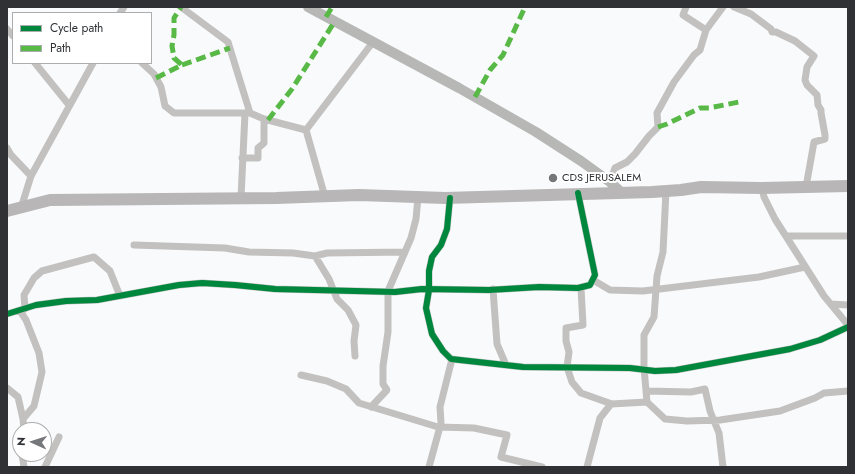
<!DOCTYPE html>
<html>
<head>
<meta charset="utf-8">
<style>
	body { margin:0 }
	#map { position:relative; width:855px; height:474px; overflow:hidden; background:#f8fafc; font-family:Jost,sans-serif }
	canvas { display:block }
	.frame { position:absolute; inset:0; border:8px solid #2f3134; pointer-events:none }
	.legend { position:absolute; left:12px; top:12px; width:140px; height:52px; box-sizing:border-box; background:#fff; border:1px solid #acadae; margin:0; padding:5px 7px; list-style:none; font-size:12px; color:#2f3134 }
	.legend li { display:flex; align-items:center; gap:8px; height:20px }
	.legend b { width:20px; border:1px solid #acadae }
	.north { position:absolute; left:12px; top:422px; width:40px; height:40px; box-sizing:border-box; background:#fff; border:1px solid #acadae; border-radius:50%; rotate:273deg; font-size:11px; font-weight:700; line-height:16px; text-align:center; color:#2f3134 }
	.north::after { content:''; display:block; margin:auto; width:14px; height:18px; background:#75777a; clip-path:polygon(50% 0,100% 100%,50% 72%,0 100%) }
</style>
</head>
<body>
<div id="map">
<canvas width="855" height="474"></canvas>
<div class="frame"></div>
<ul class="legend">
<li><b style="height:5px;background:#00873e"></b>Cycle path</li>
<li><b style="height:5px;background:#58b947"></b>Path</li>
</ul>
<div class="north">N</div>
</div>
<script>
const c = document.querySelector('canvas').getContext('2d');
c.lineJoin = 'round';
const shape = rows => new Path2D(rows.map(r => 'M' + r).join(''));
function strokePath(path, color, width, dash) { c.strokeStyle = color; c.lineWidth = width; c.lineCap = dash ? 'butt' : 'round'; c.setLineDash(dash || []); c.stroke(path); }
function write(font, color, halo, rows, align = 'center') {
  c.font = font + ' Jost,sans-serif'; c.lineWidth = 4; c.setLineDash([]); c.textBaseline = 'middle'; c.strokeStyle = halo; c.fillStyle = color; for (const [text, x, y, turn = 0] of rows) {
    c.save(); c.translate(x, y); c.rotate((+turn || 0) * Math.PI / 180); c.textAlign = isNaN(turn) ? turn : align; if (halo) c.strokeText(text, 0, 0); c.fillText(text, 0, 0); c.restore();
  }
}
const minor = shape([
	[181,7,228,42,250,113],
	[686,7,683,15,706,30],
	[734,7,751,14,771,29,772,32,776,32,795,41,814,56,807,67,805,80,807,85,817,95,818,105,821,110,821,113,825,135,825,139,814,142,806,187],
	[120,13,124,7],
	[7,29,13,36],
	[35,63,69,105],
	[142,63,154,74,161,87,165,106,174,113,250,113,264,119,264,143,258,148,258,158,242,158],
	[264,119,306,130,325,197],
	[306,130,373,42],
	[7,148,11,155,31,176],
	[610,182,615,168,627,162,635,154,649,136,658,127,657,113,674,82,694,55,700,50,706,30,723,7],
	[762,188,764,197,775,219,824,296,848,325],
	[241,198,245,113],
	[450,198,447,229,441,245,432,257,429,271,429,290,426,308,432,334,443,351,451,359,523,367,630,368,655,371,676,370,790,349,820,340,848,327],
	[21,208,31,176,93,63],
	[786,236,848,236],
	[134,245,225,248,249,252,293,253,315,256,329,279,337,299,348,310,356,325,354,341,355,356],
	[315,256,327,253,405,252],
	[593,280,610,290,643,291,759,277,805,267],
	[581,288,583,325,566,328,566,341,569,352,567,367,572,382,581,393,612,404],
	[493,289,497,344,506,365],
	[831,304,848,305],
	[25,309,24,295,34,278,42,271,94,257,110,271,120,296],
	[20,311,26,320,39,353,42,372,34,406,23,419,24,430],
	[7,314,36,305,66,301,97,300,179,285,202,283,235,285,275,289,395,292,422,289,489,290,539,287,578,288,590,285,595,275,578,193],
	[301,375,327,381,346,389,359,403,438,427,474,428,507,435,501,457,542,467],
	[7,388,18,397,23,419],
	[646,391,691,392,705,389,710,411,719,433,723,467],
	[647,402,665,419,687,421,720,420,780,411,815,398,824,393,848,391],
	[371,407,387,390,383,384,383,366,388,332,388,291,411,238,416,219,418,197],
	[22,454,24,467],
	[45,467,59,437],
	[429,467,441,423,440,407,452,359],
	[587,467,600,418,611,404,647,402,644,368,644,335,654,317,657,276,663,252,666,191]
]);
const secondary = shape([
	[308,7,459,88,536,132,581,161,610,182,622,193]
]);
const trunk = shape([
	[7,211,50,200,276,198,359,195,445,198,652,192,681,190,701,187,762,188,848,186]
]);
const quiet = shape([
	[326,17,332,7],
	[182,65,230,48],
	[156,78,182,65,174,58,172,46,174,35,174,18,181,7],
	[475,97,490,70,503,55,525,7],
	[268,120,292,89,335,21],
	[658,127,667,124,700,108,709,108,739,102]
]);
const cycleway = shape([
	[450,198,447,229,441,245,432,257,429,271,429,290,426,308,432,334,443,351,451,359,523,367,630,368,655,371,676,370,790,349,820,340,848,327],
	[7,314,36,305,66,301,97,300,179,285,202,283,235,285,275,289,395,292,422,289,489,290,539,287,578,288,590,285,595,275,578,193]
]);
const markers = [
	[553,178,5,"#75777a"]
];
const poiNames = [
	["CDS JERUSALEM",562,178]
];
strokePath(minor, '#c2c1c0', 7);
strokePath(secondary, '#b7b7b5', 10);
strokePath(trunk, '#b8b6b7', 12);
strokePath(quiet, '#58b947', 5, [10, 5]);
strokePath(cycleway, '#00873e', 6);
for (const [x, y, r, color] of markers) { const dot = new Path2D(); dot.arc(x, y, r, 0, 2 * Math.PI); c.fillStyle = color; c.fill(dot); strokePath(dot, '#fff', 1.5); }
write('11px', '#2f3134', '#fff', poiNames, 'left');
</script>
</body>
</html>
